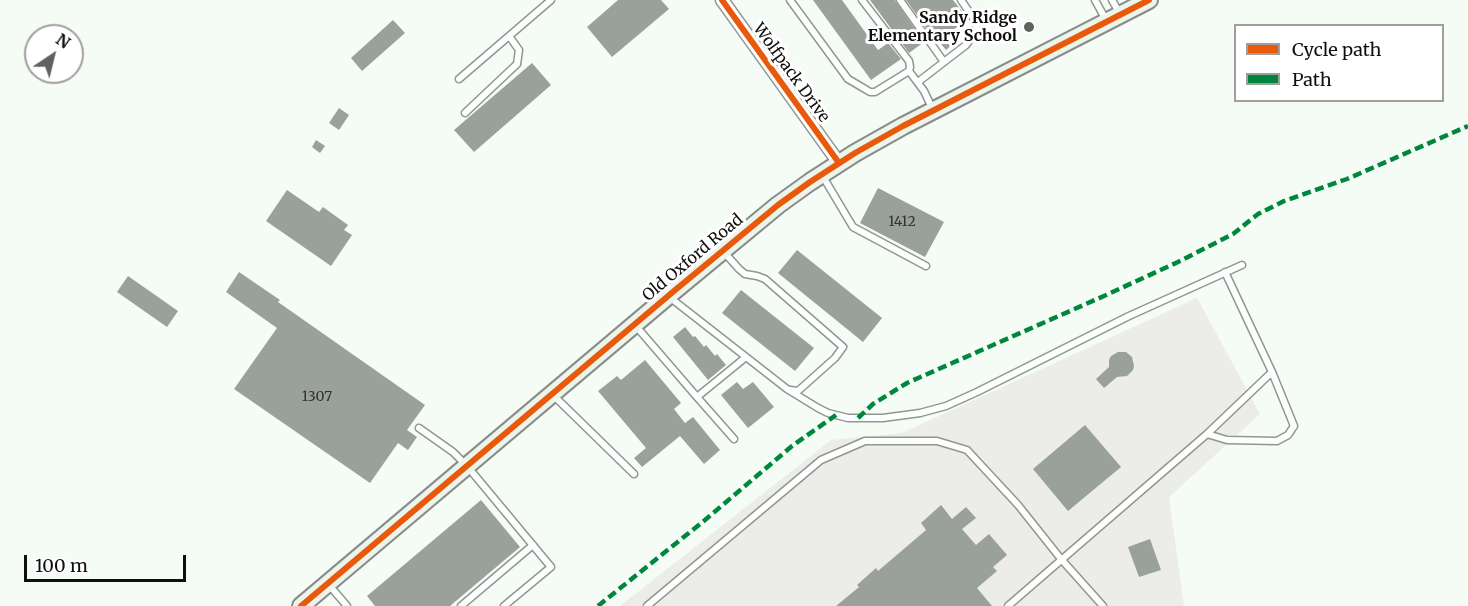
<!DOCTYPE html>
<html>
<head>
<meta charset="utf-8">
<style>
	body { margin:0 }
	#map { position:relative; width:1468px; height:606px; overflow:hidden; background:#f4fcf5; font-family:Merriweather,serif }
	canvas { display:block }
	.legend { position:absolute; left:1234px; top:24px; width:210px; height:78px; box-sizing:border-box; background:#fff; border:2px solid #9f9f9f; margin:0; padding:8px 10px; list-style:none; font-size:18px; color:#0f0f0f }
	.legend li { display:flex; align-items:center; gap:12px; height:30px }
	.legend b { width:30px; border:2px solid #9f9f9f }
	.north { position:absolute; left:24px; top:24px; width:60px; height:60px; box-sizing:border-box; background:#fff; border:2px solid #9f9f9f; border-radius:50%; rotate:35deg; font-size:16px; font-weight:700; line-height:24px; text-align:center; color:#0f0f0f }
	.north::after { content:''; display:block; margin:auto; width:21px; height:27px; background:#5f6260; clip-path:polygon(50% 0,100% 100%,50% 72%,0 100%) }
	.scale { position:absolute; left:24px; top:555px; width:162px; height:27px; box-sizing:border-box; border:3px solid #0f0f0f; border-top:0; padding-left:8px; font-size:18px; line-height:21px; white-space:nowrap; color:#0f0f0f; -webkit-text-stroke:4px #fff; paint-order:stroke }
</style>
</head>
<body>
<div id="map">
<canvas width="1468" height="606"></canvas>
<ul class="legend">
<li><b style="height:8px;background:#e8590c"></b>Cycle path</li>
<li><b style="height:8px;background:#00873e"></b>Path</li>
</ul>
<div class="north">N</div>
<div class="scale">100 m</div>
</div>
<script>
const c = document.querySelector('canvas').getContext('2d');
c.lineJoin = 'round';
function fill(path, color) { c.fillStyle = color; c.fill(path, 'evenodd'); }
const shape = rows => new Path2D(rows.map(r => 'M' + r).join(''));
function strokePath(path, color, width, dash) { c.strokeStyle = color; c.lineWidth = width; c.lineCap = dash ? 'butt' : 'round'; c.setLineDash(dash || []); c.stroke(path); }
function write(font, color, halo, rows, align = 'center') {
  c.font = font + ' Merriweather,serif'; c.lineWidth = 6; c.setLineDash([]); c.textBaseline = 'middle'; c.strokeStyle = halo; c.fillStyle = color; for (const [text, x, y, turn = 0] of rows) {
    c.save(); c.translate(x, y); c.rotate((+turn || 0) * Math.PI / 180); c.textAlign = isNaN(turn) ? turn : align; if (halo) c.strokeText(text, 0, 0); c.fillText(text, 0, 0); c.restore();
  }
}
const industrial = shape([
	[1197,298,1260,414,1169,497,1184,606,620,606,831,440,902,433]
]);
const building = shape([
	[618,0,661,0,669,9,612,57,587,27],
	[813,0,842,0,878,50,888,43,901,59,871,80],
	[870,0,895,0,924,42,909,53],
	[906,0,953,0,968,19,949,33,955,42,946,50,934,35,932,36],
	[393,20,405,33,362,71,351,58],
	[532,63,551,85,474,152,454,130],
	[339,108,349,115,339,130,329,123],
	[316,140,325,146,320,153,312,147],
	[878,188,944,222,925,257,860,223],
	[287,190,319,212,323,207,348,225,344,230,352,235,331,266,266,221],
	[797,250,882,318,863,342,778,273],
	[239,272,280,300,278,302,425,405,407,430,417,437,408,450,398,443,370,483,234,389,277,328,226,292],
	[128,276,178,311,167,327,117,292],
	[741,290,814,348,795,371,722,313],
	[685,327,693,337,695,336,704,347,706,345,715,356,717,354,726,365,708,380,673,337],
	[1118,352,1126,352,1132,357,1134,366,1133,370,1127,376,1117,377,1104,388,1096,379,1109,367,1109,360,1111,356],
	[645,360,681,403,674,409,685,423,693,417,720,450,704,464,680,436,642,467,634,458,646,448,598,391,617,376,621,380],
	[737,382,743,389,753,382,774,407,748,428,721,395],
	[1085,425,1121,467,1068,511,1033,469],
	[481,500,520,547,450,606,375,606,367,596],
	[941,505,952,519,966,507,976,518,962,529,976,545,989,534,1007,555,993,567,997,571,977,588,992,606,836,606,859,587,857,585,876,568,878,571,926,530,921,523],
	[1150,539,1161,570,1139,577,1128,547]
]);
const lane = shape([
	[790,0,848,79,860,86,870,92,875,92,909,71],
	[862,0,909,61,910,67,909,71,924,91,933,110],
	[900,0,944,62],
	[1095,0,1106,20],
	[1112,0,1120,14],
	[459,79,551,0],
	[918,82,966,45,972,37,977,28,974,19,961,0],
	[465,113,517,64,519,50,509,36],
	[822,175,853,227,926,266],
	[723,251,739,269,745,274,757,276,765,279,843,347,835,358,798,391,790,390],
	[668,296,787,389,818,408,828,413,848,418,883,418,920,413,946,406,977,392,1129,316,1242,265],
	[635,325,697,397,746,357],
	[553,395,634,474],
	[697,397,734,439],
	[419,428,453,452,467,466,551,567,504,606],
	[1207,434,1227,440,1277,441,1288,435,1294,426,1272,372,1225,272],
	[329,585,347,606],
	[461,606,533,545],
	[647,606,821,460,865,441,937,441,967,450,1018,505,1061,559,1103,606],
	[1008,606,1207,434,1272,372]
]);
const street = shape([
	[722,0,839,163]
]);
const secondary = shape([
	[301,606,674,291,778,205,810,182,855,153,903,126,1149,0]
]);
const quiet = shape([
	[858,418,873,404,907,383,1104,296,1178,262,1233,234,1258,214,1284,201,1347,179,1468,126],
	[598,606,705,520,792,446,836,415]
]);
const cycleway = shape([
	[722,0,839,163],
	[301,606,674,291,778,205,810,182,855,153,903,126,1149,0]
]);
const markers = [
	[1029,27,6,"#5f6260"]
];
const numberNames = [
	["1412",902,222],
	["1307",317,397]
];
const poiNames = [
	["Sandy Ridge",1017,18],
	["Elementary School",1017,36]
];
const streetNames = [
	["Wolfpack Drive",791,73,54],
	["Old Oxford Road",693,258,-40]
];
fill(industrial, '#ecece8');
fill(building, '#9aa09a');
strokePath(lane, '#929693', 9);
strokePath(street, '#929693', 15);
strokePath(secondary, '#898c89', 20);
strokePath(lane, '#fdfffe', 6);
strokePath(street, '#fdfffe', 12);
strokePath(secondary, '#ebf5ec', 16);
strokePath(quiet, '#00873e', 4.5, [9, 4.5]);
strokePath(cycleway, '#e8590c', 6);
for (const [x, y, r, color] of markers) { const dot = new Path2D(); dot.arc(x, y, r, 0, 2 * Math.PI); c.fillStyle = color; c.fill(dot); strokePath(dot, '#fff', 2); }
write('14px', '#323332', null, numberNames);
write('bold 16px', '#0f0f0f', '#fff', poiNames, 'right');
write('16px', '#0f0f0f', '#fff', streetNames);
</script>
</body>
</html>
